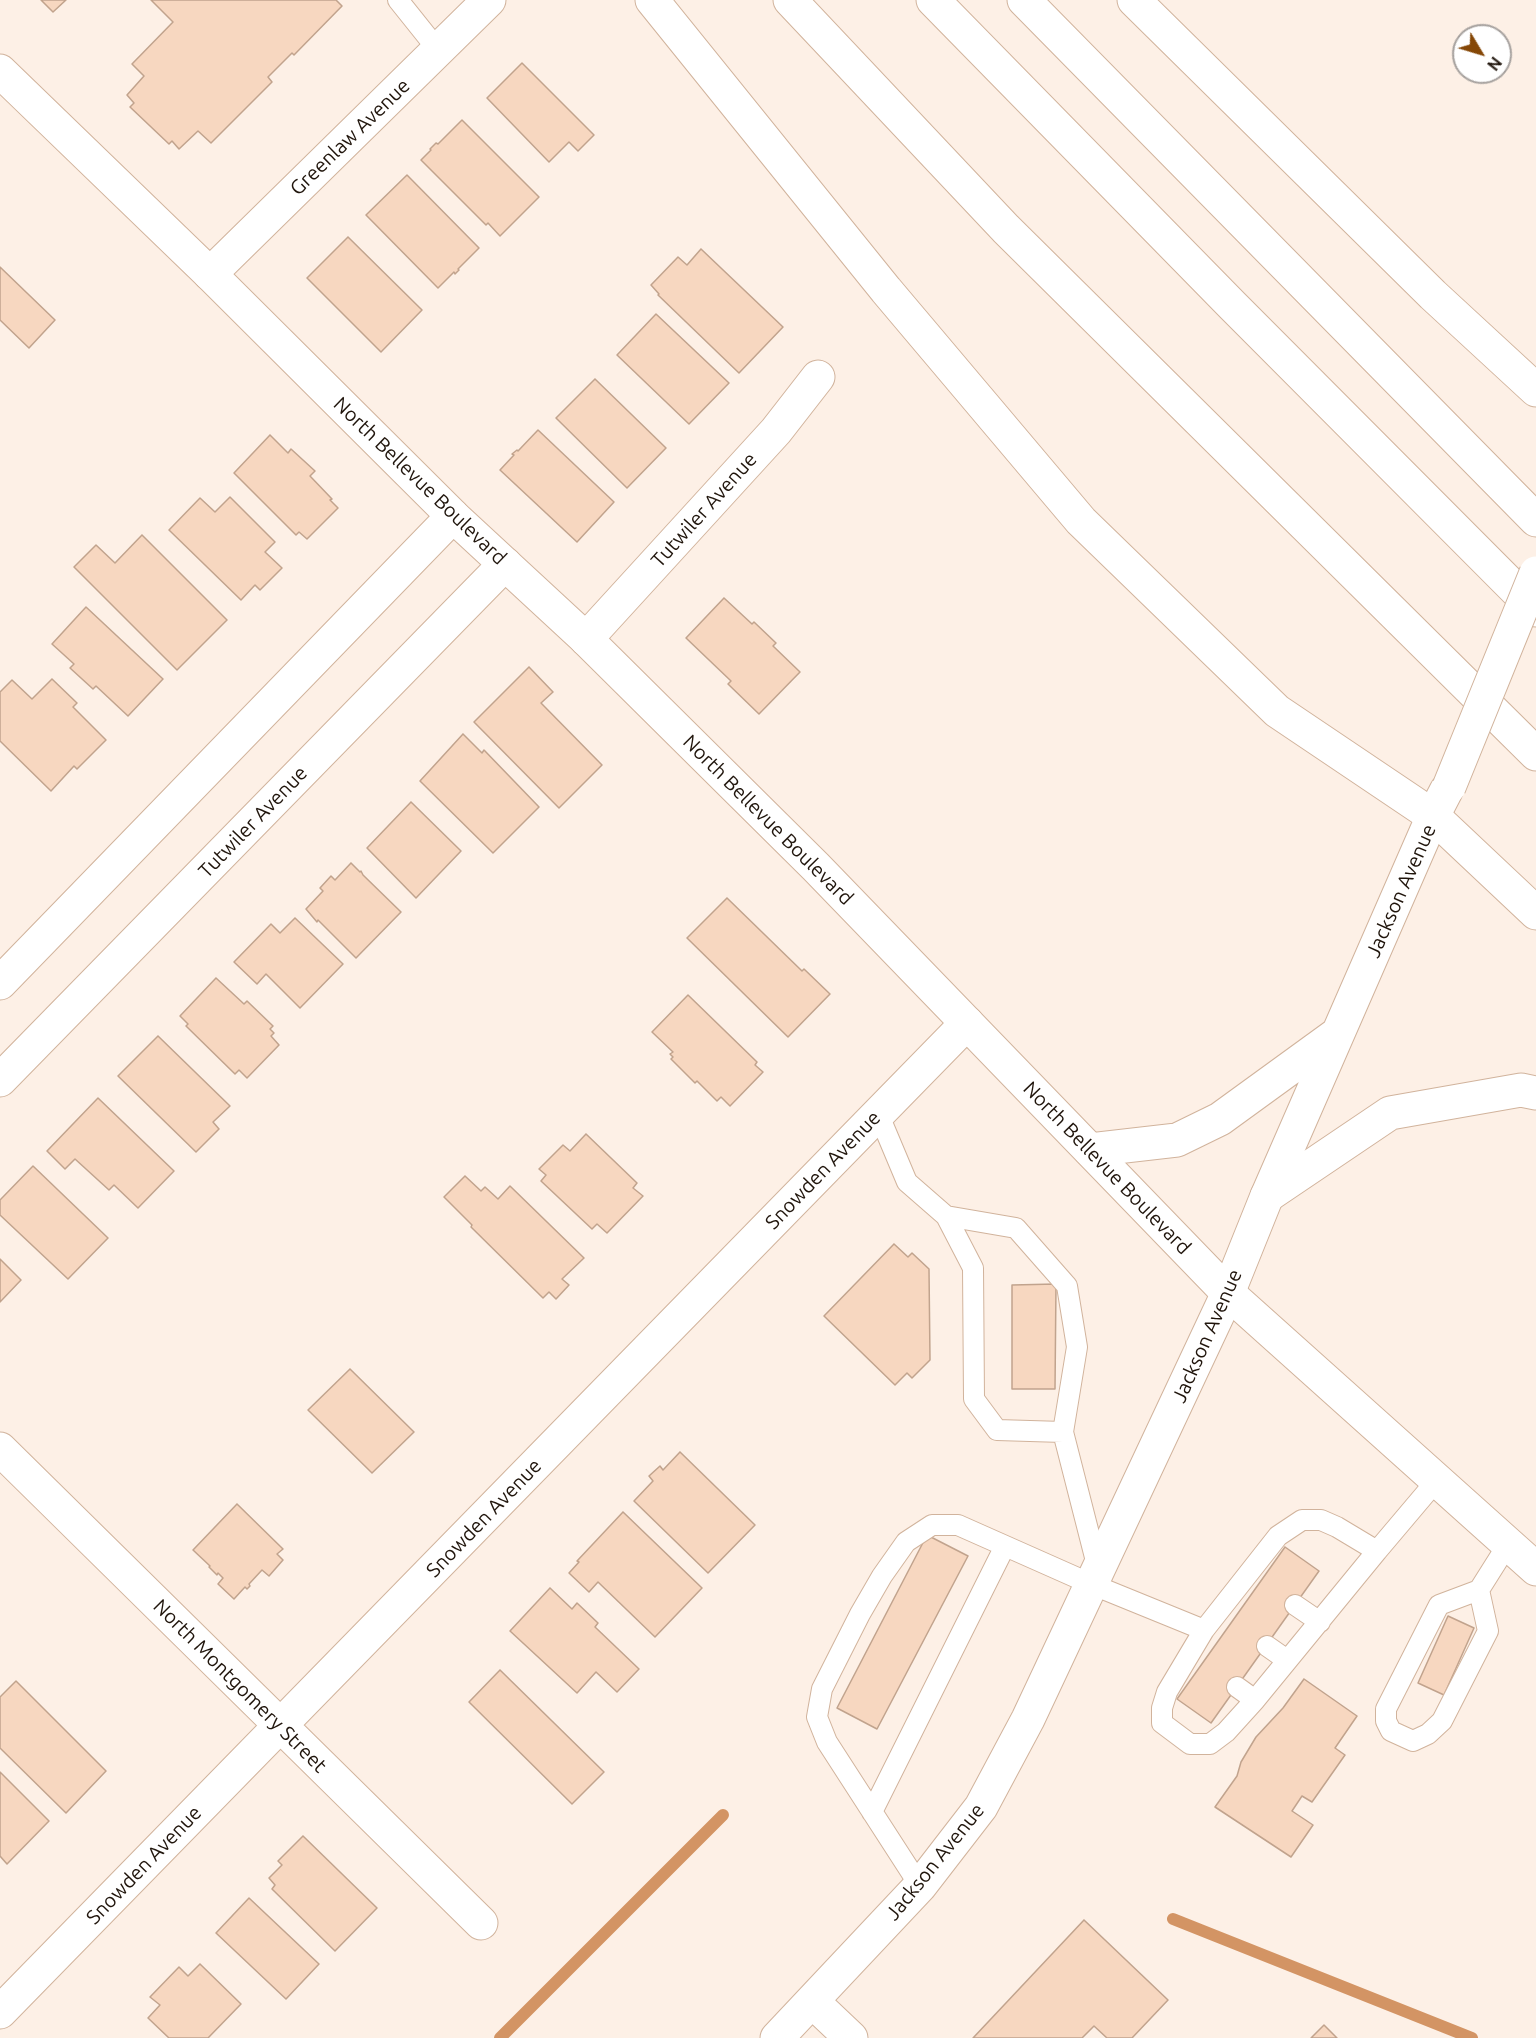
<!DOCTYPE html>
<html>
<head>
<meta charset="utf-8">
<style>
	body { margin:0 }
	#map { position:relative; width:1536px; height:2038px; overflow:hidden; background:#fdf0e6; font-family:Ubuntu,sans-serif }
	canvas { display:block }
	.north { position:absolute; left:1452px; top:24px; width:60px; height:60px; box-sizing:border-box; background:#fff; border:2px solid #a6a19e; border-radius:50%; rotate:128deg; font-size:16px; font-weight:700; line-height:24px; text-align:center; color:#20150c }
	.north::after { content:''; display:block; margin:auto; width:21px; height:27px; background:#854706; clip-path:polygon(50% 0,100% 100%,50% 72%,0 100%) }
</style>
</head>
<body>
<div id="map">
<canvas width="1536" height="2038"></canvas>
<div class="north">N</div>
</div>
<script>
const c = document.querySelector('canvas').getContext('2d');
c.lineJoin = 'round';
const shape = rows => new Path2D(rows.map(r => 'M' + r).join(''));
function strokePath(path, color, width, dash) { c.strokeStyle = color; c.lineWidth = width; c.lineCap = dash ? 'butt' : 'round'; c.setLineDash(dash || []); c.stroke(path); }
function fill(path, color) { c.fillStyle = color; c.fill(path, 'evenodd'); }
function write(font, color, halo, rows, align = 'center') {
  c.font = font + ' Ubuntu,sans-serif'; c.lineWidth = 5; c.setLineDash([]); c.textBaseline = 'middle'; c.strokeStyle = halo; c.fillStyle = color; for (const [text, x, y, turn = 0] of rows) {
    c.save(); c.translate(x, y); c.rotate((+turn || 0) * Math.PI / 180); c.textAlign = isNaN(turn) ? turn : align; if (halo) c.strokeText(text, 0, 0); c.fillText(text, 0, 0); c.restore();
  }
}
const stream = shape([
	[1173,1919,1472,2038],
	[500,2038,723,1815]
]);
const building = shape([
	[41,0,66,0,53,12,41,0],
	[151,0,336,0,342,6,294,55,292,53,268,77,272,82,211,143,198,131,179,149,172,141,169,144,130,107,134,103,127,95,144,76,132,64,173,22,151,0],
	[522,63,594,135,578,151,569,142,549,162,487,98,522,63],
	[462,120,539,197,500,236,488,223,486,225,421,160,431,150,430,149,436,143,438,144,462,120],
	[407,175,479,248,458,269,459,270,455,274,454,272,438,288,366,215,407,175],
	[348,237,422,310,381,352,307,278,348,237],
	[701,249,783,327,739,373,658,295,659,294,651,285,678,257,687,265,701,249],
	[0,267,55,320,29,348,0,320,0,267],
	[656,314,729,383,689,424,617,355,656,314],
	[595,379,666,448,627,488,556,418,595,379],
	[538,430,614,502,577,542,500,470,514,455,512,454,517,450,518,451,538,430],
	[270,435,288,453,291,449,315,471,310,476,332,499,330,500,338,508,307,539,299,532,296,535,234,473,270,435],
	[230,497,275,542,265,552,282,568,260,590,255,585,241,600,169,530,200,498,215,512,230,497],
	[142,535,227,620,177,670,74,567,96,545,115,563,142,535],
	[724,598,752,624,754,622,776,643,773,646,800,672,759,714,728,684,731,681,686,638,724,598],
	[86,607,163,679,128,716,96,686,93,689,70,668,74,664,52,644,86,607],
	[529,667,553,692,541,703,602,765,559,808,474,722,529,667],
	[52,679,77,703,73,707,106,740,77,769,74,766,51,791,0,741,0,692,12,680,32,699,52,679],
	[463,734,482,753,484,750,539,807,493,853,420,781,463,734],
	[411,802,461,851,416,898,367,848,411,802],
	[351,863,360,872,361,871,363,875,401,912,356,958,318,920,317,922,306,909,323,891,320,888,331,876,335,880,351,863],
	[727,898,802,971,804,969,830,994,788,1037,687,938,727,898],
	[295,918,343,964,300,1008,266,974,257,984,234,962,271,924,280,933,295,918],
	[216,978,244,1004,247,1001,273,1026,270,1029,274,1033,271,1036,279,1045,247,1078,239,1070,235,1074,186,1026,188,1024,180,1016,216,978],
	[688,995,757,1062,755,1065,763,1072,730,1106,721,1097,717,1101,697,1081,695,1083,671,1059,673,1057,670,1054,673,1052,652,1032,688,995],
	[158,1036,230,1106,213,1122,219,1129,196,1152,118,1076,158,1036],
	[98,1098,174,1171,138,1208,114,1185,109,1190,75,1159,65,1169,47,1151,98,1098],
	[586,1134,637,1183,633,1188,643,1196,607,1233,597,1224,592,1229,541,1181,546,1175,539,1169,563,1145,570,1151,586,1134],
	[33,1166,108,1238,68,1279,0,1215,0,1200,33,1166],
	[465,1176,481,1191,485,1187,498,1199,510,1186,584,1258,562,1279,569,1285,556,1299,549,1292,543,1298,471,1227,472,1225,444,1197,465,1176],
	[894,1244,908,1257,912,1253,929,1269,930,1360,912,1378,907,1373,895,1385,824,1316,894,1244],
	[0,1259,21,1280,0,1302,0,1259],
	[1056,1284,1055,1389,1012,1389,1012,1285,1056,1284],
	[350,1369,414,1432,372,1473,308,1410,350,1369],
	[680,1452,755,1525,708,1573,634,1501,653,1481,649,1476,660,1466,663,1470,680,1452],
	[237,1504,283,1549,277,1554,283,1560,269,1576,262,1570,249,1584,250,1586,247,1589,245,1587,234,1599,218,1584,223,1578,218,1573,217,1575,209,1567,210,1566,193,1550,237,1504],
	[623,1512,702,1588,655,1637,598,1582,589,1592,569,1573,579,1562,577,1561,623,1512],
	[927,1535,968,1556,877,1729,837,1708,927,1535],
	[1285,1547,1319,1571,1211,1723,1177,1699,1285,1547],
	[550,1588,572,1609,577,1603,598,1623,595,1627,639,1669,617,1692,596,1672,577,1693,510,1631,550,1588],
	[1448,1616,1474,1628,1444,1695,1418,1683,1448,1616],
	[500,1670,604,1772,572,1804,469,1702,500,1670],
	[1304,1679,1357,1716,1335,1748,1345,1755,1312,1802,1302,1796,1292,1811,1313,1825,1291,1857,1215,1807,1237,1776,1241,1762,1256,1737,1283,1708,1304,1679],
	[16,1681,106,1771,66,1813,0,1748,0,1697,16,1681],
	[0,1772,49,1821,7,1864,0,1856,0,1772],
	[303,1836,377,1908,335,1951,272,1889,275,1885,269,1878,282,1865,278,1861,303,1836],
	[249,1898,319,1964,286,1999,216,1933,249,1898],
	[1084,1920,1168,2000,1132,2038,1107,2038,1094,2026,1082,2038,973,2038,1084,1920],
	[200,1964,241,2004,208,2038,169,2038,148,2018,160,2005,150,1997,179,1967,188,1976,200,1964],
	[1324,2025,1337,2038,1311,2038,1324,2025]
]);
const lane = shape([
	[398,0,438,50],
	[878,1113,907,1182,946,1216,1016,1228,1067,1286,1077,1347,1063,1432,1098,1569],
	[946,1216,973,1268,974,1399,997,1430,1063,1432],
	[1479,1590,1488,1631,1442,1721,1428,1734,1413,1741,1391,1731,1386,1721,1386,1709,1439,1605,1479,1590,1508,1544],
	[1295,1605,1320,1622],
	[1204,1630,1167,1692,1162,1708,1162,1723,1190,1744,1210,1744,1226,1732,1255,1700,1377,1551],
	[1267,1646,1287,1660],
	[1237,1687,1255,1700],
	[872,1812,1005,1546],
	[920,1886,827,1742,817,1717,822,1689,860,1614,882,1576,906,1542,932,1525,958,1525,1091,1584,1204,1630,1278,1536,1302,1520,1321,1520,1337,1527,1377,1551,1437,1480]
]);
const street = shape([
	[210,274,489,0],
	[586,639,776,431,818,377],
	[0,983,453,516],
	[0,1080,505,564],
	[0,1449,481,1923],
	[813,2002,851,2038],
	[0,2012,967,1023]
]);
const secondary = shape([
	[0,71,210,274,453,516,586,639,816,867,1228,1293,1536,1569]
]);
const primary = shape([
	[1090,1150,1177,1140,1220,1119,1337,1034],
	[777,2038,920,1886,981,1807,1028,1719,1228,1293,1267,1196,1433,816,1446,791]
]);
const highway = shape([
	[652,0,886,290,1081,521,1277,711,1433,816,1536,913],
	[790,0,1006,229,1536,754],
	[933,0,1232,305,1536,610],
	[1024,0,1536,520],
	[1134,0,1433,295,1536,390],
	[1267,1196,1390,1113,1521,1090,1536,1093]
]);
const primaryBridge = shape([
	[1449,787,1536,573]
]);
const streetNames = [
	["Greenlaw Avenue",350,137,-44],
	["North Bellevue Boulevard",420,481,44],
	["Tutwiler Avenue",704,510,-48],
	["North Bellevue Boulevard",768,820,45],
	["Tutwiler Avenue",253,822,-46],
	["Jackson Avenue",1401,891,-66],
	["North Bellevue Boulevard",1107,1168,46],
	["Snowden Avenue",823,1170,-46],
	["Jackson Avenue",1207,1336,-66],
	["Snowden Avenue",484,1518,-46],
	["North Montgomery Street",240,1686,45],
	["Jackson Avenue",935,1862,-51],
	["Snowden Avenue",144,1865,-46]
];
strokePath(stream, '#d39464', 12);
fill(building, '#f7d7c0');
strokePath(building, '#c1a38d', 1.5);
strokePath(lane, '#d1b39c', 22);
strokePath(street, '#d1b39c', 35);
strokePath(secondary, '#d1b39c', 35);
strokePath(primary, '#d1b39c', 35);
strokePath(highway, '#d1b39c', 35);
strokePath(lane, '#fff', 20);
strokePath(street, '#fff', 33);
strokePath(secondary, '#fff', 33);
strokePath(primary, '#fff', 33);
strokePath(highway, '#fff', 33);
strokePath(primaryBridge, '#d1b39c', 35, []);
strokePath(primaryBridge, '#fff', 33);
write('20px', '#20150c', '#fff', streetNames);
</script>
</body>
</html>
